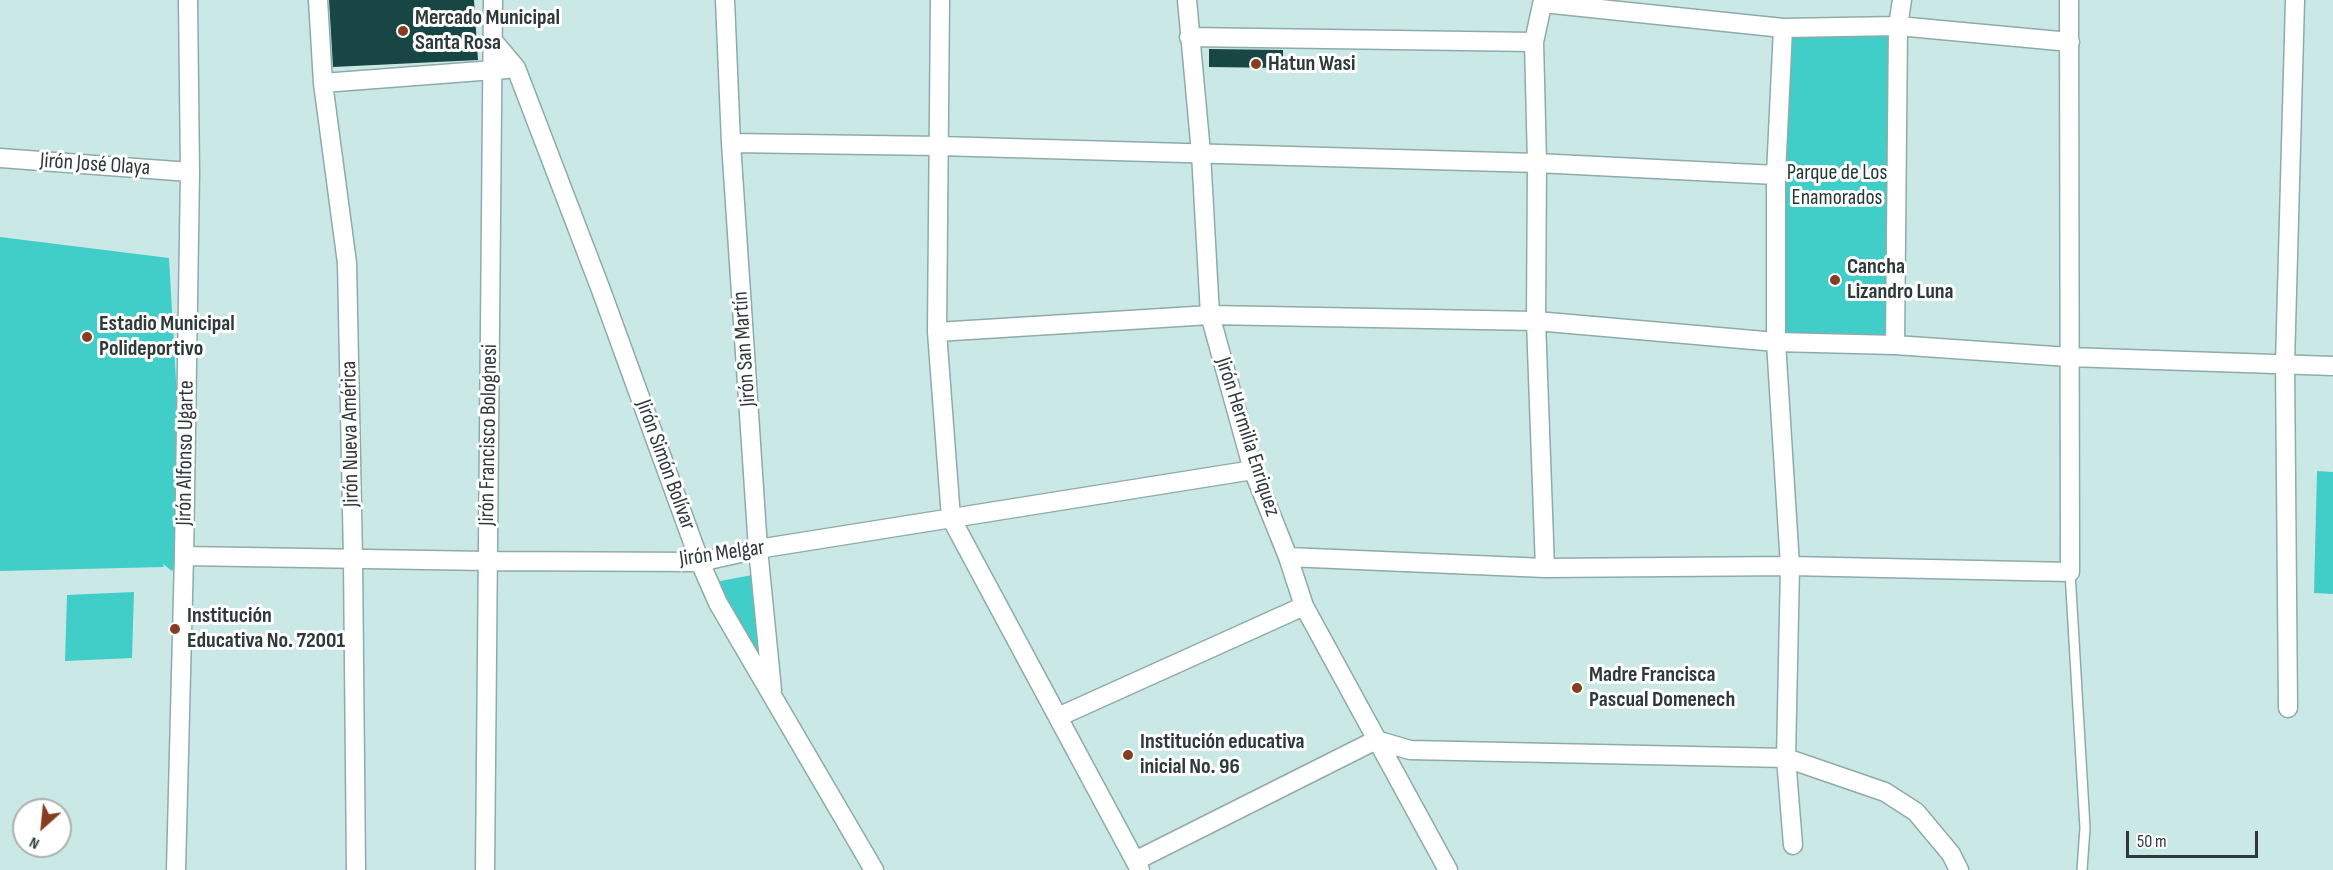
<!DOCTYPE html>
<html>
<head>
<meta charset="utf-8">
<style>
	body { margin:0 }
	#map { position:relative; width:2333px; height:870px; overflow:hidden; background:#cae9e6; font-family:"Sofia Sans Condensed",sans-serif }
	canvas { display:block }
	.north { position:absolute; left:12px; top:798px; width:60px; height:60px; box-sizing:border-box; background:#fff; border:2px solid #abb0b0; border-radius:50%; rotate:207deg; font-size:16px; font-weight:700; line-height:24px; text-align:center; color:#2e3a39 }
	.north::after { content:''; display:block; margin:auto; width:21px; height:27px; background:#863e22; clip-path:polygon(50% 0,100% 100%,50% 72%,0 100%) }
	.scale { position:absolute; left:2126px; top:831px; width:132px; height:27px; box-sizing:border-box; border:3px solid #2e3a39; border-top:0; padding-left:8px; font-size:18px; line-height:21px; white-space:nowrap; color:#2e3a39; -webkit-text-stroke:4px #fff; paint-order:stroke }
</style>
</head>
<body>
<div id="map">
<canvas width="2333" height="870"></canvas>
<div class="north">N</div>
<div class="scale">50 m</div>
</div>
<script>
const c = document.querySelector('canvas').getContext('2d');
c.lineJoin = 'round';
function fill(path, color) { c.fillStyle = color; c.fill(path, 'evenodd'); }
const shape = rows => new Path2D(rows.map(r => 'M' + r).join(''));
function strokePath(path, color, width, dash) { c.strokeStyle = color; c.lineWidth = width; c.lineCap = dash ? 'butt' : 'round'; c.setLineDash(dash || []); c.stroke(path); }
function write(font, color, halo, rows, align = 'center') {
  c.font = font + ' "Sofia Sans Condensed",sans-serif'; c.lineWidth = 6; c.setLineDash([]); c.textBaseline = 'middle'; c.strokeStyle = halo; c.fillStyle = color; for (const [text, x, y, turn = 0] of rows) {
    c.save(); c.translate(x, y); c.rotate((+turn || 0) * Math.PI / 180); c.textAlign = isNaN(turn) ? turn : align; if (halo) c.strokeText(text, 0, 0); c.fillText(text, 0, 0); c.restore();
  }
}
const green = shape([
	[1783,28,1898,32,1891,340,1776,342],
	[0,237,169,258,178,416,176,563,172,571,163,564,164,567,0,571],
	[2317,471,2333,472,2333,594,2314,593],
	[763,573,769,684,715,582],
	[134,592,132,658,65,661,67,595]
]);
const building = shape([
	[329,0,474,0,478,60,333,67],
	[1209,49,1283,50,1283,68,1209,67]
]);
const service = shape([
	[2070,572,2085,828,2082,870]
]);
const minor = shape([
	[318,0,323,83,347,263,353,559,356,870],
	[725,0,731,143,758,549,772,690],
	[940,0,937,332,951,518,1140,870],
	[1187,0,1201,153,1210,315,1253,470,1288,557,1304,606,1448,870],
	[1543,0,1534,42,1537,163,1536,321,1545,568],
	[1543,3,1783,28,1898,26,2070,42],
	[1783,28,1776,175,1776,342,1790,566,1786,758,1793,845],
	[1189,37,1534,42],
	[495,43,516,68,601,290,700,562,718,603,874,870],
	[323,83,507,69],
	[731,143,939,146,1537,163,1776,175],
	[0,158,190,172],
	[937,332,1210,315,1536,321,1776,342,1895,345,2069,357,2333,366],
	[1895,345,1898,26,1902,0],
	[184,556,487,561,700,562,758,549,1253,470],
	[1288,557,1545,568,1790,566,2070,572,2069,0],
	[2288,708,2285,364,2295,0],
	[1058,717,1304,606],
	[1135,861,1376,740,1410,750,1786,758,1885,792,1916,812,1951,854,1959,870],
	[176,870,184,556,190,172,188,0],
	[485,870,493,0]
]);
const markers = [
	[403,31,6,"#863e22"],
	[1256,64,6,"#863e22"],
	[1835,280,6,"#863e22"],
	[87,337,6,"#863e22"],
	[175,629,6,"#863e22"],
	[1577,688,6,"#863e22"],
	[1128,755,6,"#863e22"]
];
const poiNames = [
	["Mercado Municipal",415,18],
	["Santa Rosa",415,43],
	["Hatun Wasi",1268,64],
	["Cancha",1847,267],
	["Lizandro Luna",1847,292],
	["Estadio Municipal",99,324],
	["Polideportivo",99,349],
	["Institución",187,616],
	["Educativa No. 72001",187,641],
	["Madre Francisca",1589,675],
	["Pascual Domenech",1589,700],
	["Institución educativa",1140,742],
	["inicial No. 96",1140,767]
];
const streetNames = [
	["Jirón José Olaya",95,165,4],
	["Jirón San Martín",745,349,-94],
	["Jirón Nueva América",351,434,-91],
	["Jirón Francisco Bolognesi",489,435,-89],
	["Jirón Hermilia Enriquez",1247,437,72],
	["Jirón Alfonso Ugarte",186,453,-89],
	["Jirón Simón Bolívar",665,465,70],
	["Jirón Melgar",722,554,-8]
];
const parkNames = [
	["Parque de Los",1837,173],
	["Enamorados",1837,198]
];
fill(green, '#41cec8');
fill(building, '#184644');
strokePath(service, '#8eaba9', 12);
strokePath(minor, '#8eaba9', 21);
strokePath(service, '#fff', 9);
strokePath(minor, '#fff', 18);
for (const [x, y, r, color] of markers) { const dot = new Path2D(); dot.arc(x, y, r, 0, 2 * Math.PI); c.fillStyle = color; c.fill(dot); strokePath(dot, '#fff', 2); }
write('bold 22px', '#2e3a39', '#fff', poiNames, 'left');
write('22px', '#2e3a39', '#fff', streetNames);
write('22px', '#223b39', '#fff', parkNames);
</script>
</body>
</html>
